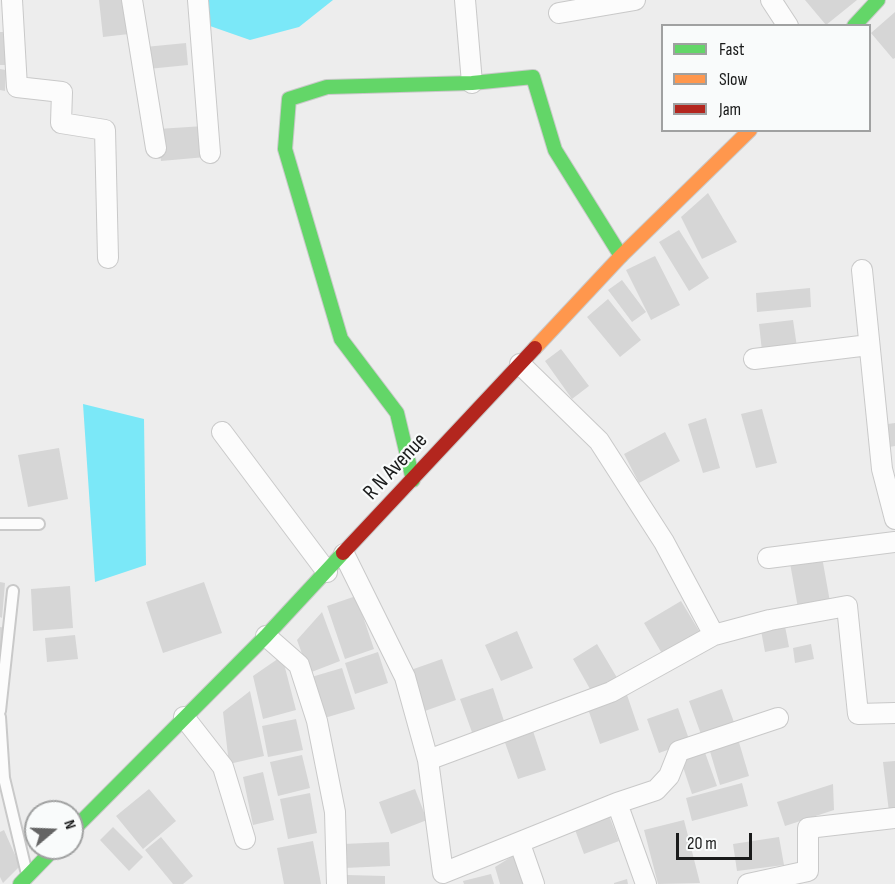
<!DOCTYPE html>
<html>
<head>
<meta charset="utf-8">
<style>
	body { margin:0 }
	#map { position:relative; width:895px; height:884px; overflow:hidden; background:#ededed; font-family:"Sofia Sans Condensed",sans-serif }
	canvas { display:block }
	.legend { position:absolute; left:661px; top:24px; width:210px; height:108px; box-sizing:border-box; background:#f9fbfb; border:2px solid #a0a1a1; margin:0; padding:8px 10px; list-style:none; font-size:18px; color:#1a1b1b }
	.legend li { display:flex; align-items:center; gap:12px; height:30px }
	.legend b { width:30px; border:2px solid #a0a1a1 }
	.north { position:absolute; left:24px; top:800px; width:60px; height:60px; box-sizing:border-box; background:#f9fbfb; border:2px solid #a0a1a1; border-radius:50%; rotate:71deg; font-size:16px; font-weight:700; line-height:24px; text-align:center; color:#1a1b1b }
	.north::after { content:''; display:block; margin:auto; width:21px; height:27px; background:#646464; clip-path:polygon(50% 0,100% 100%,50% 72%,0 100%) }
	.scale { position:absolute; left:676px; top:833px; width:76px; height:27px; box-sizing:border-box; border:3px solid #1a1b1b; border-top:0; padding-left:8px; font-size:18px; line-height:21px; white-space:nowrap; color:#1a1b1b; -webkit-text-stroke:4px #f9fbfb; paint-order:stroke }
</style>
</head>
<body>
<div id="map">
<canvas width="895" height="884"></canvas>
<ul class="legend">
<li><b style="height:8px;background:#63d668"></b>Fast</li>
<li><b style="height:8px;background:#ff974d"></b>Slow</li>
<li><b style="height:8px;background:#b3261e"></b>Jam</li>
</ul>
<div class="north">N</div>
<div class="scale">20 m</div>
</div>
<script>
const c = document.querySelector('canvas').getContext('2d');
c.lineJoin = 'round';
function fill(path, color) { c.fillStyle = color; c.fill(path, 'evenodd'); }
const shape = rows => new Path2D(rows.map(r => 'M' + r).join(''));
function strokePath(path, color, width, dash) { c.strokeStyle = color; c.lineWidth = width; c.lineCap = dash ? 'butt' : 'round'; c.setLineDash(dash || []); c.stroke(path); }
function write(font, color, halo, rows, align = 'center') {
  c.font = font + ' "Sofia Sans Condensed",sans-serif'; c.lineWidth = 4.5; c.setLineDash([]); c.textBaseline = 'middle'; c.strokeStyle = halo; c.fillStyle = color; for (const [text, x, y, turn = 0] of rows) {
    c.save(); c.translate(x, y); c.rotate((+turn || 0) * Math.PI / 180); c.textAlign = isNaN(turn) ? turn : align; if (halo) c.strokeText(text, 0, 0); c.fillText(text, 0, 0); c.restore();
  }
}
const water = shape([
	[207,0,333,0,299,27,250,40,210,26],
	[83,404,144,419,146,565,95,582]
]);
const building = shape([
	[99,0,125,0,129,34,103,37],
	[805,0,857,0,826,25],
	[895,12,895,58,893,59,871,33],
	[0,32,9,32,9,65,0,65],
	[186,43,188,65,148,69,145,47],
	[0,69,6,70,5,91,0,90],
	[204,126,206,157,161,161,158,129],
	[708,193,737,242,702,259,681,217],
	[679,230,709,278,689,291,659,242],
	[655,256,680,305,651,320,626,270],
	[622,280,646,312,632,322,608,290],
	[810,288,811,307,757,312,756,293],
	[608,299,641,340,620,357,587,317],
	[793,320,797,347,762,351,759,324],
	[561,349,589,386,572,399,545,361],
	[762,409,777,463,756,468,741,414],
	[706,418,720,468,703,473,688,424],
	[895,423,895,446,883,448,880,425],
	[665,432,680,461,639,483,624,454],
	[59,448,68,499,28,507,18,455],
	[822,557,830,602,798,608,790,563],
	[0,582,5,583,2,618,0,617],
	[204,582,222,633,163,653,146,602],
	[70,586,73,628,33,631,31,589],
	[356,596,374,649,345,659,327,606],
	[681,601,701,634,664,657,644,623],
	[322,612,340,661,309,673,297,640],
	[784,621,789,647,765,652,760,625],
	[0,627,7,628,0,678],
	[517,631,533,668,501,681,485,645],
	[75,635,78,659,47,662,45,638],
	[597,644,619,681,594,696,573,659],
	[811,644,814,659,795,663,793,648],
	[378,652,388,683,355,694,345,663],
	[282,656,296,710,263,719,253,676],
	[442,659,456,700,422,712,408,671],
	[342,668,355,709,321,719,308,678],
	[493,688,505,724,473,735,460,699],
	[722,689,735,725,702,737,689,701],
	[250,691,264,756,229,764,223,712],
	[626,692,639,730,600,744,587,706],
	[678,708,690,742,659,753,647,719],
	[296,719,303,750,268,757,262,726],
	[532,728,546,770,518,779,503,737],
	[738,739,749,776,720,785,709,748],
	[703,747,717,786,692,794,679,755],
	[302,755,310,788,278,796,270,762],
	[895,761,895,811,889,812,883,762],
	[263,772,274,820,253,825,243,777],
	[742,783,748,806,692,821,686,798],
	[833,784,834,810,785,826,777,802],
	[149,789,176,821,143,849,116,816],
	[415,789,427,820,391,834,379,802],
	[310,793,317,833,288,839,280,799],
	[608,813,619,841,584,854,574,827],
	[684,820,700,883,658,884,644,830],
	[113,827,143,857,129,871,100,840],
	[4,830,20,866,3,883,0,877,0,832],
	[161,837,193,876,183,884,173,884,145,850],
	[779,837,784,865,737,871,733,844],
	[313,841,321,884,284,884,277,848],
	[389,842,390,866,344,868,343,844],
	[519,852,530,884,500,884,495,867],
	[491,874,494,884,464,884,463,881],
	[347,875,385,876,385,884,346,884],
	[627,879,628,884,614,884,614,883]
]);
const lane = shape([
	[0,524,39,524],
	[0,711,13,591],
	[0,717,4,778,26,870]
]);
const street = shape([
	[12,0,17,87,62,92,61,123,105,130,108,258],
	[132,0,156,148],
	[198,0,210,153],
	[465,0,472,83],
	[771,0,788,26],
	[559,13,635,0],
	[862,270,882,469,895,519],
	[754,359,869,345],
	[520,364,599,441,664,542,714,635],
	[222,432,327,572],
	[344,554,405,677,428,760,443,873,617,803,646,884],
	[768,558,895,542],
	[266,636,299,665,317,721,335,812,337,884],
	[184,717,223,767,245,839],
	[428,760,611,692,714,635,770,620,847,606,858,714,895,713],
	[617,803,656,790,669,776,679,751,778,718],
	[520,844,534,884],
	[748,884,808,871,808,828,895,818]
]);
const fast = shape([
	[854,26,878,0],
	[413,480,397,413,341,339,285,149,289,99,327,87,472,83,533,77,555,150,621,256],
	[72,831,266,636,343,553],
	[20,884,55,848]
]);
const slow = shape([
	[535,348,621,256,750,130]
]);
const jam = shape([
	[343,553,535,348]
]);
const streetNames = [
	["R N Avenue",396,467,-47]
];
fill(water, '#7be8f8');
fill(building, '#d6d6d6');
strokePath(lane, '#c9c9c9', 14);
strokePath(street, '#c9c9c9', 22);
strokePath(fast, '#c9c9c9', 16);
strokePath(slow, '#c9c9c9', 16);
strokePath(jam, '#c9c9c9', 16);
strokePath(lane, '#fcfcfc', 10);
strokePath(street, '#fcfcfc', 20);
strokePath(fast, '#63d668', 14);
strokePath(slow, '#ff974d', 14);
strokePath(jam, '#b3261e', 14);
write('22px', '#1a1b1b', '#f9fbfb', streetNames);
</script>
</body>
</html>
